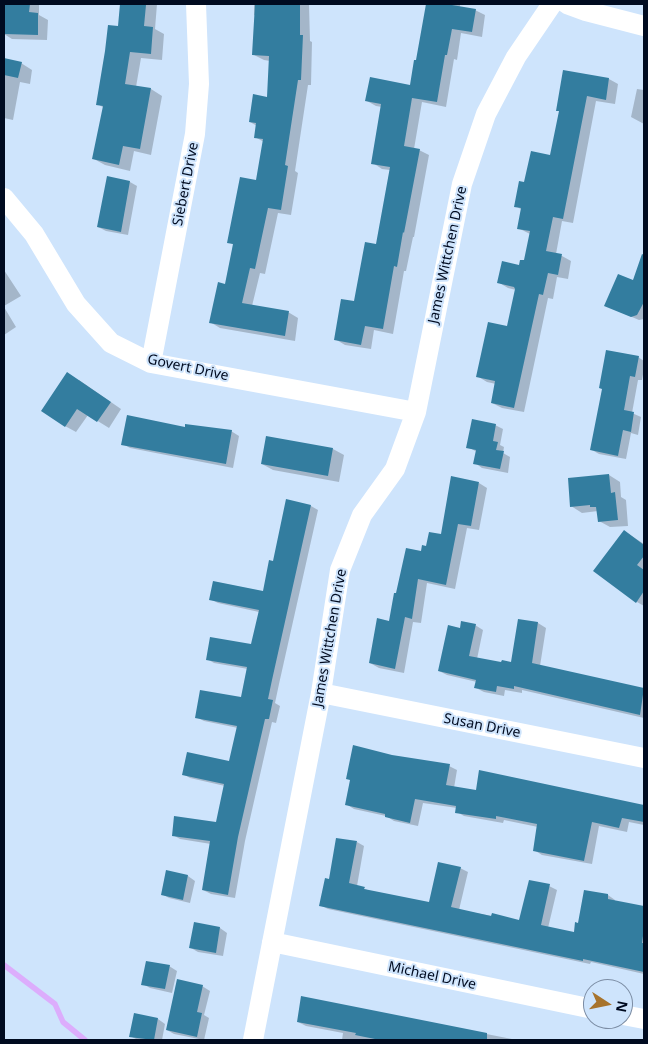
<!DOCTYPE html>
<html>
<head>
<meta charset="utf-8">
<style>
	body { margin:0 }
	#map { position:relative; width:648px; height:1044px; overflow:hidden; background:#cee4fc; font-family:"Noto Sans",sans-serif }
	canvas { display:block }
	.frame { position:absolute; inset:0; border:5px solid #000b20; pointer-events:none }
	.north { position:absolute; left:583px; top:979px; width:50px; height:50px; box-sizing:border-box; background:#cee4fc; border:1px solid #7c8da4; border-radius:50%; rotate:101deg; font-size:14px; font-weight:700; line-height:20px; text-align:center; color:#000b20 }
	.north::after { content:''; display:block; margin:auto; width:18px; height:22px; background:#a7732c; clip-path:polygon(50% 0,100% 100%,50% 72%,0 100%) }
</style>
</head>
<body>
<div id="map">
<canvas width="648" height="1044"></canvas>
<div class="frame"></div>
<div class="north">N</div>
</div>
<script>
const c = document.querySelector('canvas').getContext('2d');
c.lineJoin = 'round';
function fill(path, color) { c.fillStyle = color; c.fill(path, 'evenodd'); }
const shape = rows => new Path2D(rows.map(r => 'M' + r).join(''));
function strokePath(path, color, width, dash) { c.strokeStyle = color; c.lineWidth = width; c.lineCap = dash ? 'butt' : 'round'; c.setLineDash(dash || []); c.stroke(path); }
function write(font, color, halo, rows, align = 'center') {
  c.font = font + ' "Noto Sans",sans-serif'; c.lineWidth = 4; c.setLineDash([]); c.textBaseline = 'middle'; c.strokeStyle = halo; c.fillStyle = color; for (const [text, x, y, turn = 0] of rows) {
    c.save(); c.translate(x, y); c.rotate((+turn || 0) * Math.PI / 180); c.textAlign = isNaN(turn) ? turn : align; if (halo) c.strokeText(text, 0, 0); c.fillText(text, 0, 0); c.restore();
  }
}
const shadow = shape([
	[4,4,39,4,39,15,48,20,47,40,12,39,4,34],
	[121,4,157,4,155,29,164,34,162,60,141,58,136,87,151,89,162,96,151,155,134,151,130,171,105,165,94,159,104,108,98,104,119,27],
	[254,4,309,4,310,41,312,42,311,85,308,85,295,171,298,173,291,215,278,213,265,274,260,273,252,306,288,312,298,318,295,341,220,328,210,322,226,285,234,245,229,242,257,182,264,142,255,137,257,126,250,122,268,98,270,61,264,60,254,55,256,16,254,15],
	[427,4,460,4,460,7,475,10,485,15,482,37,461,33,457,60,454,59,446,107,422,102,414,149,419,150,429,155,414,237,413,237,406,271,404,271,393,334,374,330,371,349,345,345,335,339,355,303,377,245,390,170,382,169,373,163,382,107,376,106,367,101,411,86,417,61],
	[4,60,21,63,32,70,30,84,20,82,13,120,4,118],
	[564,72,609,79,618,84,615,104,596,101,573,223,562,221,556,254,562,256,571,261,568,279,557,277,553,299,548,298,524,412,502,408,492,403,496,384,487,382,477,376,508,328,516,290,508,288,498,282,525,262,530,234,518,228,522,210,516,206,525,184,551,156,560,112,558,110],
	[637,89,644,90,644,124,631,117],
	[108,178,130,182,137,186,128,235,106,231,98,227],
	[4,270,21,296,4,306],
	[634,279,644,283,644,319,639,320,613,309],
	[4,307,16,327,4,335],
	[638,357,644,361,644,369,642,380,638,380,632,413,641,417,638,435,631,433,626,459,599,454,592,450],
	[79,380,121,409,109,428,88,415,76,432,65,426],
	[495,425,503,429,500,445,504,447,503,453,510,457,508,473,482,468,475,463,477,452,468,447],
	[186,429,231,431,239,436,233,468,130,448,123,444],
	[333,449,344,455,339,482,273,470,262,464],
	[609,475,620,482,621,497,626,500,628,526,610,527,599,521,598,511,582,513,571,506],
	[479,483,487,488,479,530,467,528,455,589,427,583,421,623,413,622,404,673,379,668,370,663,390,622,397,595,422,552,442,535],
	[287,501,311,506,318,510,279,684,275,703,280,706,276,723,272,722,245,841,235,898,211,894,203,890,211,844,180,839,173,835,217,823,225,786,190,778,183,774,230,762,238,728,204,721,196,717,242,699,248,669,214,663,207,659,252,646,259,612,218,603,210,599,264,592,274,562],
	[624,531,644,544,644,606,637,602],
	[519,620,538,623,546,628,540,666,644,690,644,718,522,690,522,693,505,690,504,696,484,692,476,688,477,682,447,675,439,671,461,629,475,625,483,630,477,659,502,664,512,663],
	[392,756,449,766,457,770,454,788,477,792,480,772,644,807,644,825,629,822,627,832,599,826,592,864,542,855,534,850,538,827,504,820,503,823,464,816,457,812,457,808,423,803,418,826,394,821,386,816,354,809,346,804],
	[357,842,364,846,357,886,370,891,430,903,460,868,468,872,459,910,520,921,549,886,557,890,548,928,575,933,579,924,608,895,615,900,615,901,644,907,644,974,591,962,590,964,328,909,320,905,330,881],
	[167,872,188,876,195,881,190,903,169,898,162,894],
	[195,924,220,928,227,933,223,956,198,952,191,948],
	[169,966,177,971,172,993,150,988,143,984],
	[202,986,210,991,204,1015,209,1018,204,1040,174,1034,167,1030],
	[135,1014,158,1019,165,1024,162,1040,138,1040,130,1036],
	[415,1020,517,1040,342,1040,343,1033,306,1026,298,1022]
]);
const stream = shape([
	[4,965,55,1004,63,1022,85,1040]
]);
const building = shape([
	[4,4,30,4,29,12,38,13,38,35,4,34],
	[120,4,146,5,144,26,153,27,151,54,130,52,125,84,151,88,140,149,123,146,119,165,92,159,103,106,96,105,105,51,108,25,118,26],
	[255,4,300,4,300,35,303,35,301,80,298,80,285,165,288,166,281,210,268,208,255,269,250,268,242,303,289,311,285,336,209,323,218,282,225,284,233,244,227,243,240,177,256,180,263,139,254,138,256,123,249,122,253,94,267,97,269,56,252,55],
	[426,4,446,4,476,9,472,32,452,29,447,55,445,55,437,102,412,98,404,146,420,149,404,233,403,232,397,267,394,266,383,329,365,326,361,345,334,340,341,299,354,301,365,242,376,244,390,167,371,164,381,104,365,101,370,77,410,85,414,60,416,60],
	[4,58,22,62,18,78,4,75],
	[563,70,609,78,606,100,587,96,563,219,553,217,546,251,562,254,558,275,548,273,543,295,539,294,514,408,491,403,495,381,476,377,488,322,507,326,515,289,514,287,497,283,502,261,519,265,520,260,524,260,530,231,517,229,521,208,514,207,519,181,524,182,531,151,550,155,559,111,556,111],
	[107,176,130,181,121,232,97,227],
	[642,254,644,255,644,302,637,315,631,317,604,306,618,274,633,280],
	[606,350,639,356,635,377,630,376,624,410,634,412,631,432,623,430,618,456,590,450,602,389,599,388],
	[67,372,111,402,97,422,77,409,65,427,41,411],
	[127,415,185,427,185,424,232,430,226,464,121,445],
	[472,419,496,424,493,441,498,442,496,450,504,451,500,469,473,464,476,450,466,448],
	[266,436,333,448,328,476,261,464],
	[609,474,611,493,615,492,618,520,598,522,596,507,590,507,590,505,570,507,568,478],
	[451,476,479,482,471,526,458,524,446,585,418,579,412,619,405,617,395,669,369,663,377,618,389,621,394,593,396,593,406,548,421,551,422,545,426,546,429,532,441,534],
	[286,499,311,505,272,680,268,699,273,700,269,719,265,719,238,837,228,895,202,890,210,841,172,836,174,816,216,822,224,784,182,775,187,752,229,761,237,726,195,718,200,690,241,697,247,667,206,660,210,637,251,644,259,610,209,600,213,581,263,591,269,560,273,561],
	[624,530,644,545,644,556,637,565,644,570,644,591,636,603,593,571],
	[518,619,538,622,532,663,644,688,640,715,514,686,514,689,497,686,496,692,474,688,476,680,438,671,448,625,460,628,461,621,476,624,469,656,501,662,502,660,511,662],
	[353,745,392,755,450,764,446,785,476,790,479,770,644,805,644,822,622,818,619,828,592,822,584,861,533,851,537,824,496,816,496,819,455,813,456,806,415,799,410,823,385,817,385,814,345,805,350,780,346,779],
	[336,838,357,841,349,883,365,887,364,889,429,902,438,862,461,867,451,907,491,916,492,913,519,920,529,880,550,884,541,925,574,932,575,922,578,923,584,890,608,894,608,899,644,906,644,929,642,943,644,943,644,972,583,959,583,961,319,906,325,878,329,879],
	[166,870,188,875,183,900,161,895],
	[194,922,220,927,216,953,189,948],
	[146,961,170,965,165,989,141,985],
	[177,979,203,985,197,1012,202,1013,197,1037,166,1030],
	[301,996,487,1033,487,1040,380,1040,355,1035,356,1033,297,1022],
	[134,1013,158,1018,154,1040,129,1037]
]);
const minor = shape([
	[567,4,586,11,644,26],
	[4,198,34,234,76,304,111,343,151,363,416,412],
	[151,363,195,134,199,84,196,4],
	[321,693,644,758],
	[272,942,593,1009],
	[623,1015,644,1019],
	[253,1040,321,693,340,570,362,515,395,469,416,412,462,184,486,114,516,57,552,4]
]);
const streetNames = [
	["Siebert Drive",186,184,-79],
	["James Wittchen Drive",448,255,-78],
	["Govert Drive",188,368,12],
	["James Wittchen Drive",330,638,-80],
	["Susan Drive",482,726,11],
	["Michael Drive",432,976,12]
];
fill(shadow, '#0003');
strokePath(stream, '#dcadfc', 5.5);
fill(building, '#337d9f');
strokePath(minor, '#fff', 20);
write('14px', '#000b20', '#cee4fc', streetNames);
</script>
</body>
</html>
